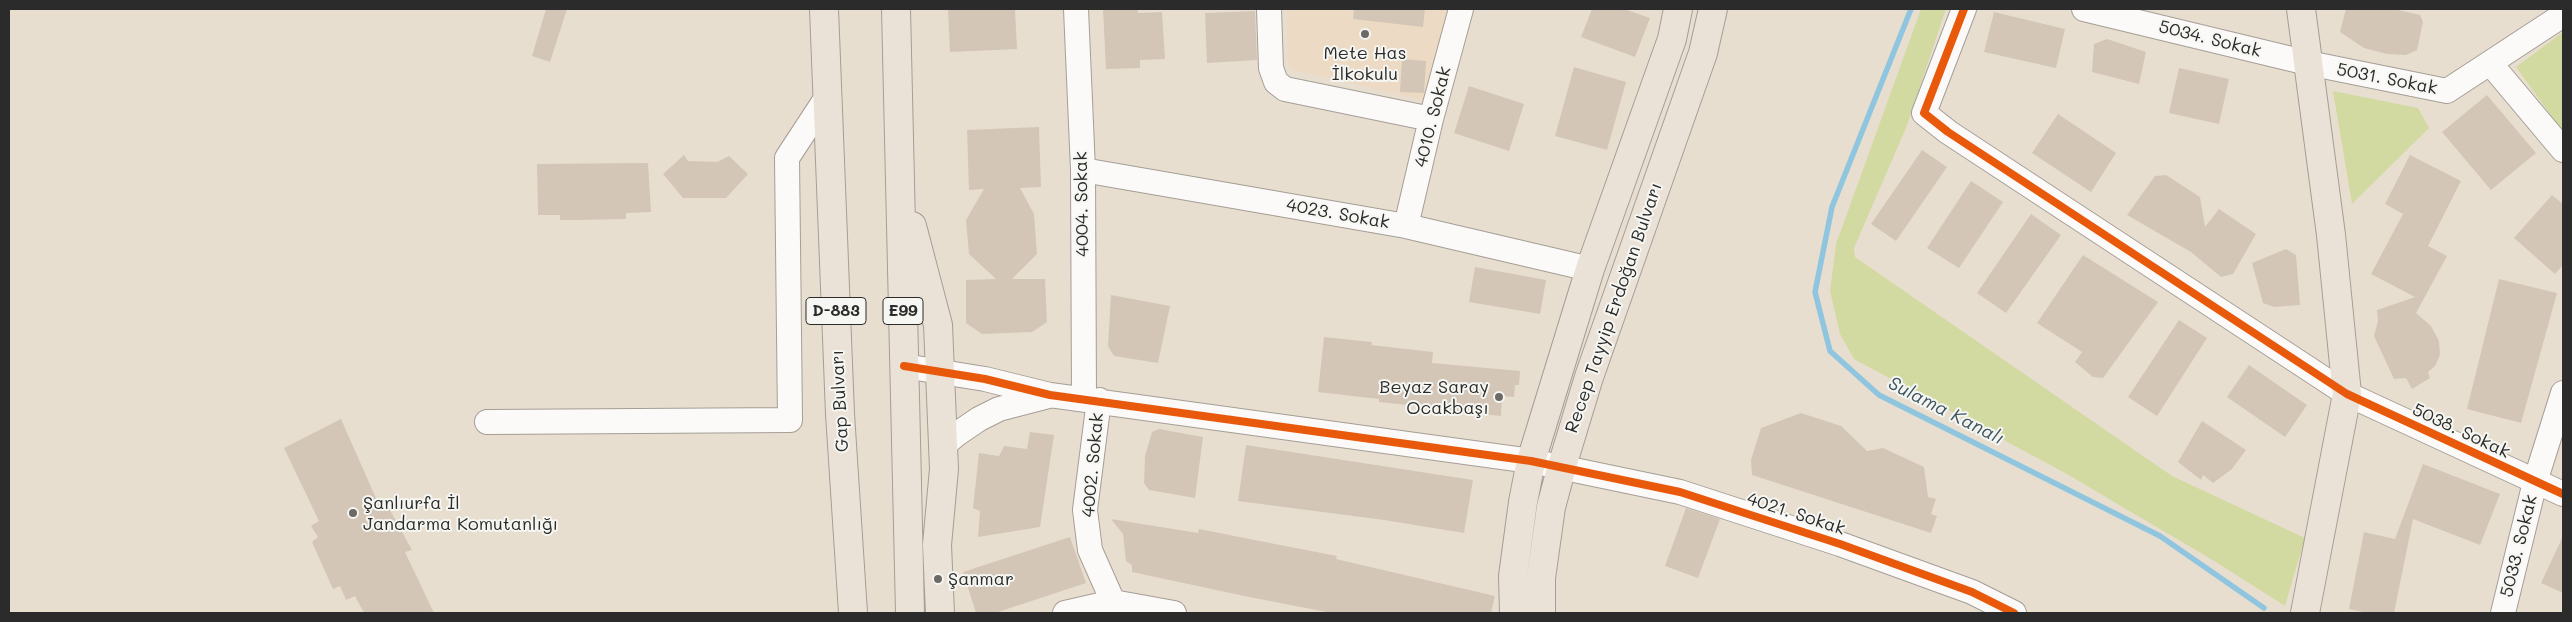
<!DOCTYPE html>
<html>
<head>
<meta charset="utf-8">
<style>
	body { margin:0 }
	#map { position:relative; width:2572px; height:622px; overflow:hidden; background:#e8ded0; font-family:Mali,sans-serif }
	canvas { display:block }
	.frame { position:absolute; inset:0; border:10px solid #2b2b2b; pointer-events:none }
</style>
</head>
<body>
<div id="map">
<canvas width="2572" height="622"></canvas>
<div class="frame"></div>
</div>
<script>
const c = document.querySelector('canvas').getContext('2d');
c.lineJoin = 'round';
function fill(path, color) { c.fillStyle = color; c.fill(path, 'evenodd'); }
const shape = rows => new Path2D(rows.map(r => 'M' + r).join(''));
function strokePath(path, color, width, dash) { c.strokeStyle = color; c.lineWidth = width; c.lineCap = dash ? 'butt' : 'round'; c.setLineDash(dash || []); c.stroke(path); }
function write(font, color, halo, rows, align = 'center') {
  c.font = font + ' Mali,sans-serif'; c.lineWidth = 4; c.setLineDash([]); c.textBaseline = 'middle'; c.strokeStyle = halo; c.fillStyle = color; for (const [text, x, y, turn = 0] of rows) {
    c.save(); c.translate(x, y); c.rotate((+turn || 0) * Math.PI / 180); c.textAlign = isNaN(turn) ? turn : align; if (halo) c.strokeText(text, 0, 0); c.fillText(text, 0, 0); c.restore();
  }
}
const built = shape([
	[1287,9,1448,9,1425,101,1290,69,1287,59]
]);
const green = shape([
	[1921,9,1946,9,1906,128,1854,248,1855,257,2172,476,2305,538,2285,606,2216,562,2065,473,1854,359,1840,334,1830,291,1836,244],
	[2563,32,2563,132,2516,67],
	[2333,91,2418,108,2429,128,2352,204]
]);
const stream = shape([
	[1911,9,1832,207,1815,292,1830,351,1879,395,2160,536,2264,608]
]);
const building = shape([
	[546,9,567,9,550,62,532,56],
	[948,9,1015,9,1017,49,950,52],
	[1103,9,1138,9,1138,13,1162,12,1165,59,1140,60,1140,68,1106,69],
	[1354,9,1425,9,1423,27,1353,19],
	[1592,9,1624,9,1650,18,1635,57,1581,37],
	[2346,9,2394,9,2420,15,2423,22,2417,50,2406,55,2387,54,2364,48,2340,32],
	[1255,11,1257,60,1207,63,1205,13],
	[1994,12,2065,29,2056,68,1984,52],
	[2107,39,2146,52,2139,84,2092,72,2094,44],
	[1402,59,1426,61,1424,93,1400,92],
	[1574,67,1626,82,1607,150,1555,136],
	[2179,68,2229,79,2219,124,2169,113],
	[1469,86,1524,104,1509,151,1454,133],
	[2487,95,2536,153,2491,190,2442,132],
	[2058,114,2116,153,2091,192,2032,153],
	[1039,127,1041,187,1020,188,1034,214,1037,254,1012,279,1045,279,1047,322,1032,332,982,334,966,323,966,280,996,279,969,254,966,220,984,189,969,190,967,130],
	[1922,150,1947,167,1896,241,1871,224],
	[684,155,688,161,717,162,729,156,748,174,726,198,683,198,663,174],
	[2410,155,2461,181,2428,246,2447,256,2416,313,2431,326,2439,341,2440,355,2435,366,2428,372,2430,378,2412,389,2406,378,2394,379,2374,336,2378,321,2377,310,2415,297,2371,274,2403,214,2385,204],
	[648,163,651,212,626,213,626,219,579,220,560,220,560,215,538,215,537,164],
	[2166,175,2200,197,2205,227,2219,209,2256,234,2233,274,2221,277,2191,252,2127,215,2155,176],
	[1971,181,2003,202,1959,268,1927,248],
	[2552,195,2563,204,2563,265,2555,274,2514,238],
	[2031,214,2061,235,2006,313,1977,293],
	[2286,249,2296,255,2300,305,2274,307,2263,303,2252,263],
	[2083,255,2158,302,2103,378,2093,377,2075,362,2082,352,2037,323],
	[1475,267,1546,280,1540,314,1469,302],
	[2499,279,2557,293,2521,423,2467,409],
	[1111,295,1170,306,1158,363,1114,356,1108,346],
	[2179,320,2207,338,2157,416,2128,397],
	[1324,337,1372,342,1371,345,1433,352,1432,363,1520,371,1519,385,1515,385,1514,397,1502,396,1501,416,1446,411,1446,409,1379,402,1379,399,1318,392],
	[2249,365,2307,405,2285,437,2227,397],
	[1801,413,1841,426,1867,451,1883,448,1924,467,1928,497,1936,499,1931,514,1937,516,1931,533,1752,475,1751,460,1761,428],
	[341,419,379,505,385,501,412,550,405,552,434,613,364,613,355,596,346,600,340,586,333,589,312,542,318,537,311,526,319,521,284,448],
	[2202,421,2246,450,2232,469,2213,483,2203,475,2201,480,2178,462],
	[1159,429,1203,437,1195,498,1149,490,1144,483,1145,456,1152,432],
	[1030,432,1054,435,1040,527,978,537,980,511,973,508,979,453,999,456,1004,446,1027,449],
	[1246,445,1473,480,1464,533,1384,520,1238,501],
	[2423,464,2500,494,2480,545,2413,519,2394,613,2368,613,2349,609,2364,532,2395,539],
	[1686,508,1720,519,1698,578,1665,566],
	[1111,519,1198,533,1199,529,1275,544,1337,556,1336,559,1495,596,1491,613,1332,613,1249,597,1132,572,1132,565,1126,561,1123,534],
	[2563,536,2563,593,2541,583],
	[1070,537,1086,583,995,613,976,613,963,572]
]);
const minor = shape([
	[1076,9,1083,170,1084,399],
	[1269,9,1271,68,1276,82,1285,89,1431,119],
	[1964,9,1924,113,1948,132,2347,394,2563,494],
	[2084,9,2308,63,2447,91,2563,15],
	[2490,63,2563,150],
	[1083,170,1406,226,1590,269],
	[1406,226,1431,119,1461,9],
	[904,366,985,379,1050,395,1531,461,1680,492,1840,544,1972,592,2014,613],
	[1099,400,1085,510,1090,550,1118,613],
	[487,422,790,420,787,158,827,97],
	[943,446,957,434,979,419,999,409,1049,396],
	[1065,613,1113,602,1174,613],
	[2503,613,2535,482,2563,393]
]);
const major = shape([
	[2301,9,2331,235,2347,394,2305,613],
	[1514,613,1513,576,1523,502,1531,461,1590,269,1672,39,1678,9],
	[1541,613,1541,578,1551,507,1562,466,1589,377,1703,53,1713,9]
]);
const highway = shape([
	[824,9,840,414,853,613],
	[896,9,910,613],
	[912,226,938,325,944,469,937,545,940,613]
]);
const cycleway = shape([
	[1964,9,1924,113,1948,132,2347,394,2563,494],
	[904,366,985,379,1050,395,1531,461,1680,492,1840,544,1972,592,2014,613]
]);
const markers = [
	[1365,34,5,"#6d6a65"],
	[1499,397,5,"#6d6a65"],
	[353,513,5,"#6d6a65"],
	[938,579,5,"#6d6a65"]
];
const shields = [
	[836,311,60],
	[903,311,40]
];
const shieldNames = [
	["D-883",836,311],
	["E99",903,311]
];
const streetNames = [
	["5034. Sokak",2210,39,14],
	["5031. Sokak",2387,79,11],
	["4010. Sokak",1433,117,-76],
	["4004. Sokak",1082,204,-91],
	["4023. Sokak",1338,214,10],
	["Recep Tayyip Erdoğan Bulvarı",1614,308,-71],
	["Gap Bulvarı",840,401,-93],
	["5038. Sokak",2461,431,25],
	["4002. Sokak",1093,465,-85],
	["4021. Sokak",1796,514,18],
	["5033. Sokak",2519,546,-76]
];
const poiNames = [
	["Mete Has",1365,53,"center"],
	["İlkokulu",1365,74,"center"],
	["Beyaz Saray",1489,387,"right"],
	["Ocakbaşı",1489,408,"right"],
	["Şanlıurfa İl",363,503],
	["Jandarma Komutanlığı",363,524],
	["Şanmar",948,579]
];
const waterNames = [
	["Sulama Kanalı",1946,411,27]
];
fill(built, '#ecdac4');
fill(green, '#d2daa1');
strokePath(stream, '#90c5df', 5.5);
fill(building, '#d3c6b6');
strokePath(minor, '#a49e96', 26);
strokePath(major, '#a49e96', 30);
strokePath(highway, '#a49e96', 30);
strokePath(minor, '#fcfaf8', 24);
strokePath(major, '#ebe2d7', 28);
strokePath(highway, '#ebe2d7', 28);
strokePath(cycleway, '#e8590c', 8);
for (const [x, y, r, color] of markers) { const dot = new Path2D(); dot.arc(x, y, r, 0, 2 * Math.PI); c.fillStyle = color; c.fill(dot); strokePath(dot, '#f6f6f2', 2); }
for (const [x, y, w] of shields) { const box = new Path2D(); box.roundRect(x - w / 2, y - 13.5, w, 27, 4); c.fillStyle = '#f6f6f2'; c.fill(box); strokePath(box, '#2b2b2b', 1); }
write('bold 16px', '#2b2b2b', null, shieldNames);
write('18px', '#2b2b2b', '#f6f6f2', streetNames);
write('18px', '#2b2b2b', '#f6f6f2', poiNames, 'left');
write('italic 19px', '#3e5663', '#f6f6f2', waterNames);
</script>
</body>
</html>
